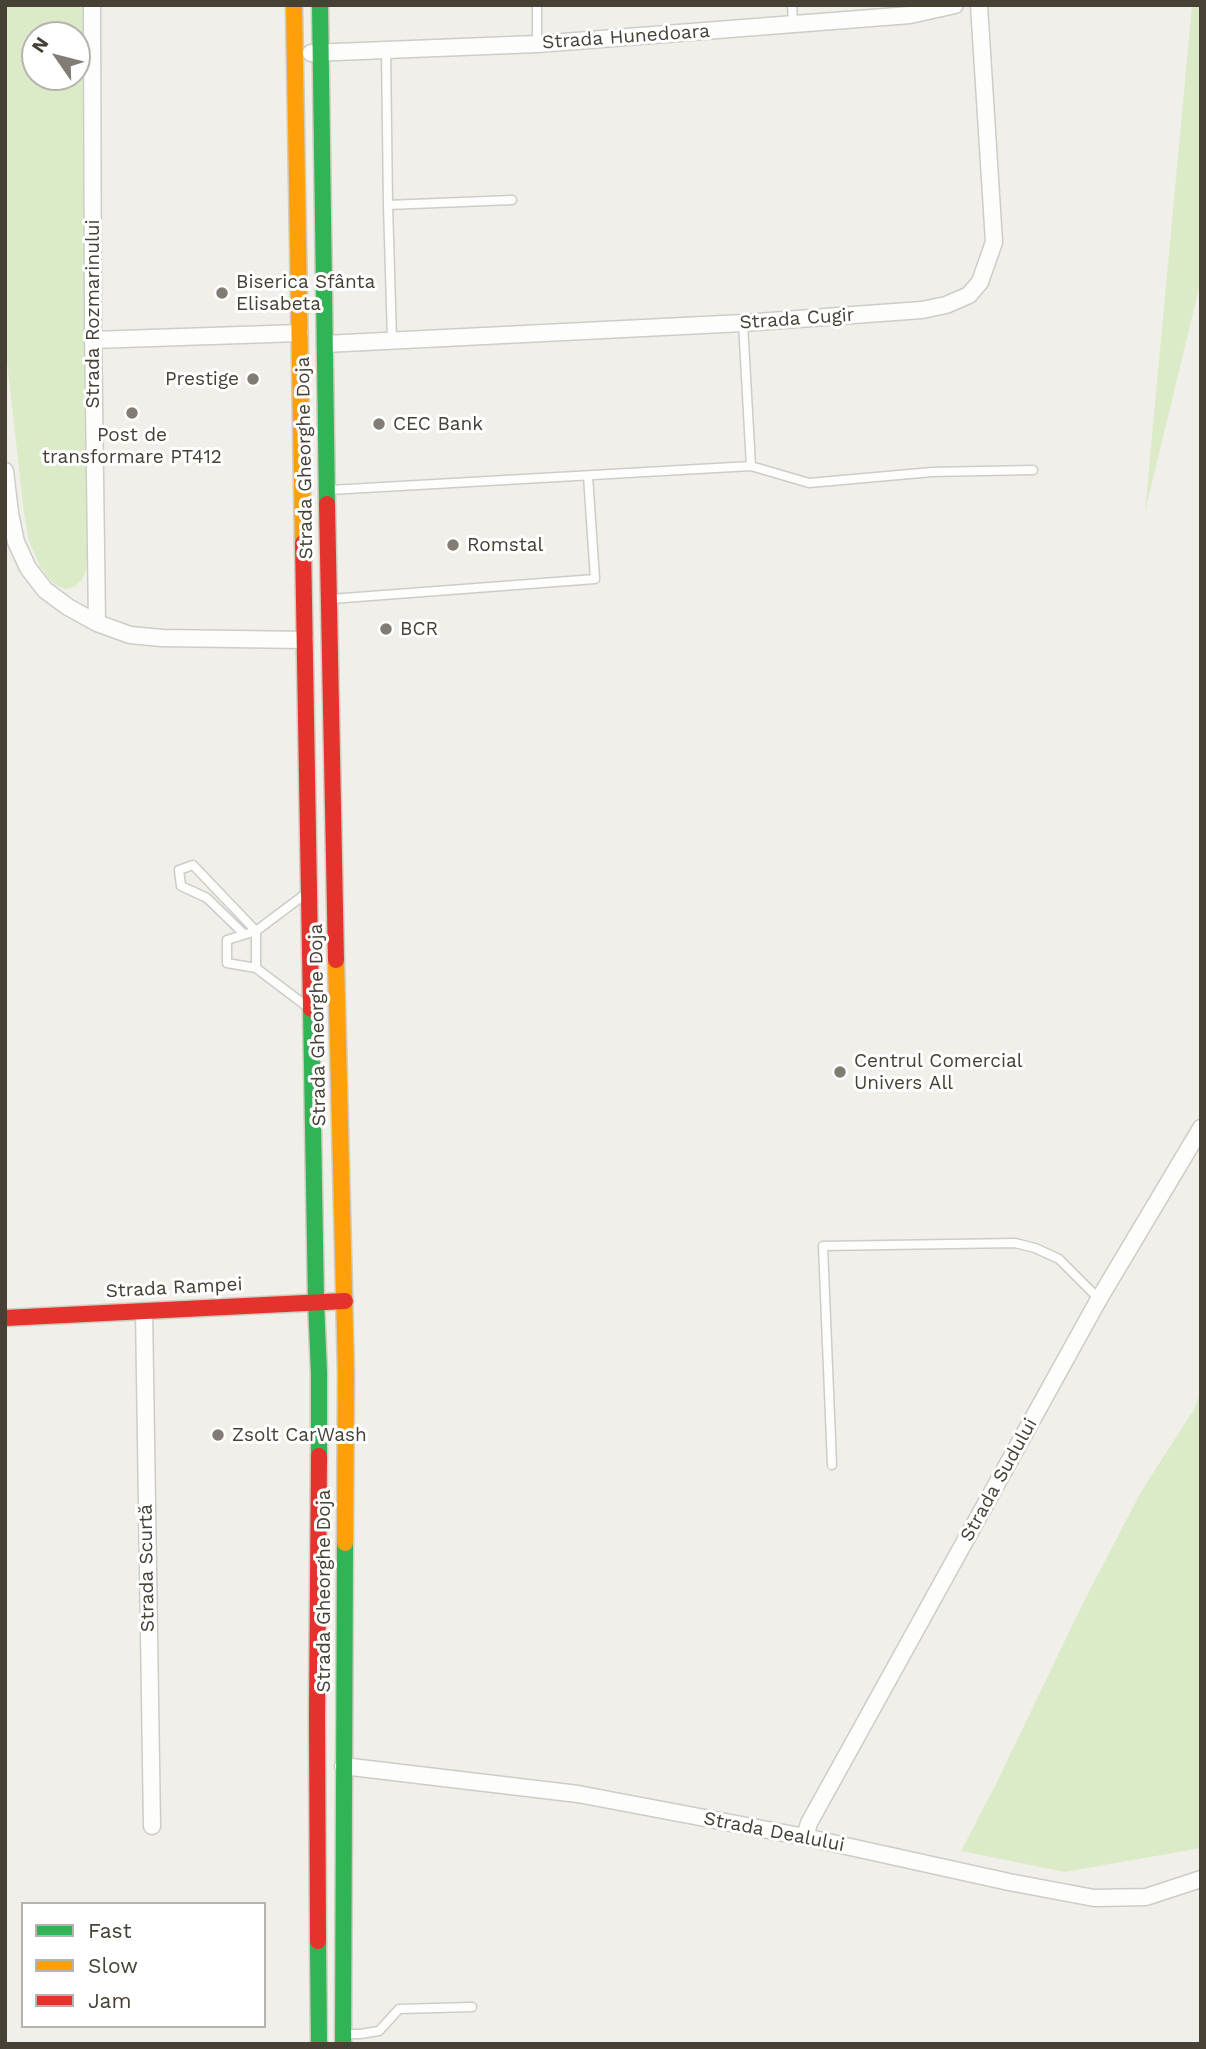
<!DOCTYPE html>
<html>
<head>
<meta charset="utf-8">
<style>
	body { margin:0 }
	#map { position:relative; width:1206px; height:2049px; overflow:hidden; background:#f0efe9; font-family:"Work Sans",sans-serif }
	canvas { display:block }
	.frame { position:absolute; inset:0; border:7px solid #464035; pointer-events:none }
	.legend { position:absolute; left:21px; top:1902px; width:245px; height:126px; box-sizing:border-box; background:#fff; border:2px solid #b5b3ae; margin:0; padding:9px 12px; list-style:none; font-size:21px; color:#464035 }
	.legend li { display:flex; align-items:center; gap:14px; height:35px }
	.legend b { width:35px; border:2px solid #b5b3ae }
	.north { position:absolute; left:21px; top:21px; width:70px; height:70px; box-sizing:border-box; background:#fff; border:2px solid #b5b3ae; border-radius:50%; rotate:305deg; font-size:19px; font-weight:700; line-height:28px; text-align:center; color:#464035 }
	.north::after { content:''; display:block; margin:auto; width:24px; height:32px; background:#827d74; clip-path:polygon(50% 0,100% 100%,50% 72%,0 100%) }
</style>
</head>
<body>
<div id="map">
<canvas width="1206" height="2049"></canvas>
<div class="frame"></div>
<ul class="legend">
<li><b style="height:9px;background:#30b455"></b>Fast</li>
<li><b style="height:9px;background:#ff9f0a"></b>Slow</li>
<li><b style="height:9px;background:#e5322d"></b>Jam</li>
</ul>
<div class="north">N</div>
</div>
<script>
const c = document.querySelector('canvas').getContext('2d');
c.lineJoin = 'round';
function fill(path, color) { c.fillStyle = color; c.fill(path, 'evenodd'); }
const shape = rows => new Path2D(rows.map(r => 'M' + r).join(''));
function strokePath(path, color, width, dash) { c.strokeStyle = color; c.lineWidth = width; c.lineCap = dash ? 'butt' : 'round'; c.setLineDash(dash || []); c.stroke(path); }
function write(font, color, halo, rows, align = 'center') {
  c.font = font + ' "Work Sans",sans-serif'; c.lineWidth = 6; c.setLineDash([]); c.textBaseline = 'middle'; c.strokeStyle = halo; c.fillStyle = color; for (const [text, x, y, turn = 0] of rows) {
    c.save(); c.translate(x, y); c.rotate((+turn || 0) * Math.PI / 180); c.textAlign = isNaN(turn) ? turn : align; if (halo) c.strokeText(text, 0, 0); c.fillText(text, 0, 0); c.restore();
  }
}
const green = shape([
	[5,5,83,5,87,557,86,570,82,580,74,587,65,589,56,585,48,578,40,566,29,541,24,513,5,344],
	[35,35,77,35,77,77,35,77],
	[1192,5,1201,5,1201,280,1145,512],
	[1201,1391,1201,1848,1065,1872,961,1851,997,1782,1083,1603,1142,1490,1193,1411]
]);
const lane = shape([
	[537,5,537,44],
	[792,5,793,24],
	[386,50,388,205],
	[743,323,751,466],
	[392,340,388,205,512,200],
	[330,490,751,466,809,483,932,472,1033,470],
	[331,599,595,579,588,476],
	[304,895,256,931,256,968,305,1005],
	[244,934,207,898,181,886,179,870,193,865,256,931,227,940,227,963,256,968],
	[832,1465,823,1246,1015,1243,1035,1248,1059,1259,1099,1299],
	[346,2034,360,2034,379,2031,399,2009,472,2007]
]);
const street = shape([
	[92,5,93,328,97,623],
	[311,53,537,44,910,15,955,5],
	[93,340,300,333],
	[325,344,743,323,922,310,946,305,969,295,980,282,994,242,979,5],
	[5,471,10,513,16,542,28,568,45,590,68,607,97,623,130,635,162,638,305,640],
	[144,1311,152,1826],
	[343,1766,578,1794,805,1837,1009,1882,1094,1898,1146,1897,1201,1879],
	[805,1837,809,1823,1099,1299,1201,1128]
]);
const fast = shape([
	[320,5,327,504],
	[311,1009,316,1302,319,1373,319,1456],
	[318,1941,319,2044],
	[343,2044,345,1543]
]);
const slow = shape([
	[294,5,303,543],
	[336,960,346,1374,345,1543]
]);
const jam = shape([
	[327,504,336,960],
	[303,543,311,1009],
	[5,1318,345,1301],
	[318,1941,317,1716,319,1456]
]);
const markers = [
	[222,293,7,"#827d74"],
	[253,379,7,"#827d74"],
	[132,413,7,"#827d74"],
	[379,424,7,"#827d74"],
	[453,545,7,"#827d74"],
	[386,629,7,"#827d74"],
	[840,1072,7,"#827d74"],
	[218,1435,7,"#827d74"]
];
const streetNames = [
	["Strada Hunedoara",626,37,-4],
	["Strada Rozmarinului",93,314,-90],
	["Strada Cugir",797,319,-4],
	["Strada Gheorghe Doja",305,458,-91],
	["Strada Gheorghe Doja",318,1025,-91],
	["Strada Rampei",174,1288,-3],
	["Strada Sudului",999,1480,-61],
	["Strada Scurtă",147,1568,-91],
	["Strada Gheorghe Doja",324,1591,-90],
	["Strada Dealului",774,1832,11]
];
const poiNames = [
	["Biserica Sfânta",236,282],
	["Elisabeta",236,304],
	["Prestige",239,379,"right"],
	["CEC Bank",393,424],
	["Post de",132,435,"center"],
	["transformare PT412",132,457,"center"],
	["Romstal",467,545],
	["BCR",400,629],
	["Centrul Comercial",854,1061],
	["Univers All",854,1083],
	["Zsolt CarWash",232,1435]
];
fill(green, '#dbebc8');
strokePath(lane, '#ceccc6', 11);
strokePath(street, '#ceccc6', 19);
strokePath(fast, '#d0ccc0', 19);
strokePath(slow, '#d0ccc0', 19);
strokePath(jam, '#d0ccc0', 19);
strokePath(lane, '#fdfdfc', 8);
strokePath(street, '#fdfdfc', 16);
strokePath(fast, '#30b455', 16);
strokePath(slow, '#ff9f0a', 16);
strokePath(jam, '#e5322d', 16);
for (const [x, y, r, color] of markers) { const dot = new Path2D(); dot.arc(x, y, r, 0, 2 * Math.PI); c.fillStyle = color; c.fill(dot); strokePath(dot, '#fff', 2.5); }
write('19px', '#464035', '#fff', streetNames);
write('19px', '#464035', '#fff', poiNames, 'left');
</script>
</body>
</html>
